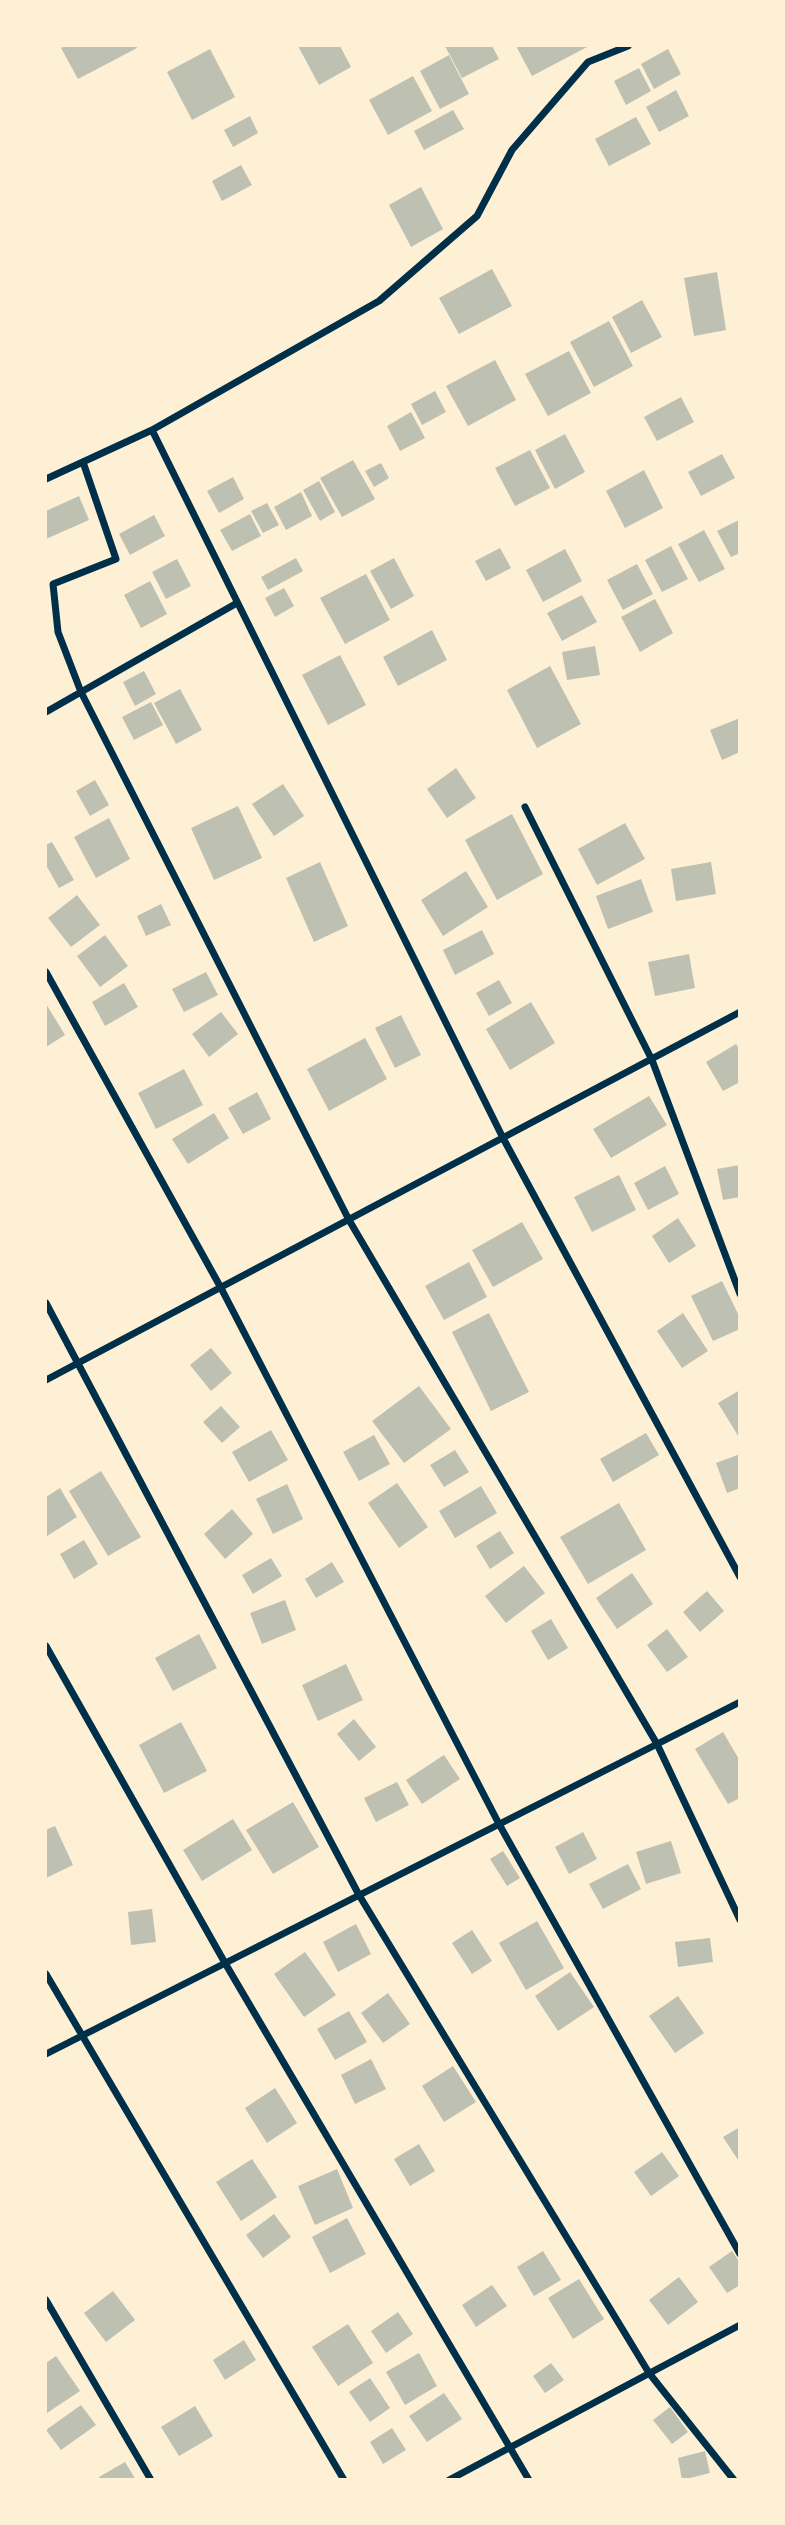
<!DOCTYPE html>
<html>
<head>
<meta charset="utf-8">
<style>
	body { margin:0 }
	#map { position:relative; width:785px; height:2525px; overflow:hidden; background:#fdf0d5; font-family:Mulish,sans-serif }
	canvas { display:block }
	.frame { position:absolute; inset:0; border:47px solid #fdf0d5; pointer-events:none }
</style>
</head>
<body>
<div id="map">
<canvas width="785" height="2525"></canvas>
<div class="frame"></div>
</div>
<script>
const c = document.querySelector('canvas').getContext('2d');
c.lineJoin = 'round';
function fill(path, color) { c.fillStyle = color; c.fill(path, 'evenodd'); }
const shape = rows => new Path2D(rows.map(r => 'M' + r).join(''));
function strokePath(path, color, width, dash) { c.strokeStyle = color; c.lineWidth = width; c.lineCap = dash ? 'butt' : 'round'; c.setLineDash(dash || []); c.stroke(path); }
const building = shape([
	[65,46,136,46,137,48,78,79,61,48],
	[298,46,340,46,351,67,319,85],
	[445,46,492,46,499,59,462,78],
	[516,46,589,46,532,76],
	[210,49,235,97,192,120,167,72],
	[668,49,681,74,654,89,641,64],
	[449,55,469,94,440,109,420,71],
	[639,68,651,91,626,105,614,81],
	[413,76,432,111,388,135,369,100],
	[676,90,689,116,659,132,646,107],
	[453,110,464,129,424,150,414,131],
	[250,116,258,133,233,147,224,130],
	[636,117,651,144,609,166,595,139],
	[241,165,252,185,222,201,212,181],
	[421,187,443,229,411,247,389,205],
	[492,269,512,306,459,334,439,298],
	[717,272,726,330,694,336,684,278],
	[642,300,662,337,631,353,612,317],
	[609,321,633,366,594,387,570,342],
	[569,351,591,393,548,416,525,374],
	[495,360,516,400,468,426,446,386],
	[435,391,446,412,422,425,411,404],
	[681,397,694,422,657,441,644,417],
	[411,412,425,438,400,451,387,426],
	[565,434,585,472,555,489,535,450],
	[530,450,550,488,515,506,495,468],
	[722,454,735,478,701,496,688,472],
	[353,460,375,499,342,517,320,478],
	[381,463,389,478,374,487,365,471],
	[644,470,663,508,625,528,606,491],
	[233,477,244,499,219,513,207,491],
	[319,481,335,512,320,521,303,490],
	[301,492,312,516,286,530,274,507],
	[79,496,89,520,46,539,46,511],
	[267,503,279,525,263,533,251,511],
	[250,514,261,536,232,551,220,530],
	[154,515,165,536,130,555,119,534],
	[739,520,740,553,731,557,717,531],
	[704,530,725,569,699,582,678,544],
	[671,546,688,579,662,592,645,560],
	[500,548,511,568,486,581,475,561],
	[565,549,582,581,543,602,526,570],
	[296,558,303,571,268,590,261,577],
	[394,558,414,596,391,609,370,571],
	[177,559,191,586,166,599,152,572],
	[637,564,653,594,623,610,607,580],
	[366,574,390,620,345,644,320,598],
	[150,581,167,614,141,628,124,595],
	[284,588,294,606,275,617,265,598],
	[582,595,597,622,562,641,547,613],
	[655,599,673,633,640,652,621,617],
	[432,630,447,660,398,686,383,657],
	[595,646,600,675,567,680,562,652],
	[340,655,366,705,328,725,302,675],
	[550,666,581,724,537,748,507,690],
	[144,671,156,694,135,706,123,682],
	[180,689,202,730,176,744,154,703],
	[151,702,163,725,134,740,122,717],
	[740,718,740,752,722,760,710,730],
	[456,768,476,798,447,818,427,789],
	[95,780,109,805,90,816,76,791],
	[283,784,304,816,274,836,252,804],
	[238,806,262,858,214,880,191,828],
	[512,814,543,874,497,900,465,840],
	[109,818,130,859,96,878,74,837],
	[625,823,645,859,597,885,578,849],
	[52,842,74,880,59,888,46,865,46,845],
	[320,862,348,926,314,942,286,878],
	[711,862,716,894,676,901,671,869],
	[466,871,488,907,443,936,421,900],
	[641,879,653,912,608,929,596,896],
	[77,895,100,925,71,947,48,918],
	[161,904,171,925,146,936,137,916],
	[482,930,494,954,455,975,443,950],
	[105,935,128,966,100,987,77,956],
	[689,954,695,988,655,996,648,962],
	[206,972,218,995,184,1012,172,989],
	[499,980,512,1003,489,1016,476,993],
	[124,983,138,1007,105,1026,92,1002],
	[531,1002,555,1043,510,1070,486,1029],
	[46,1004,65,1035,46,1047],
	[221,1012,238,1034,209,1057,192,1034],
	[401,1015,421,1055,395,1068,375,1028],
	[365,1038,387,1079,329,1111,307,1069],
	[736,1044,740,1050,740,1082,723,1091,706,1062],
	[184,1069,203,1105,156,1129,138,1093],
	[257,1092,271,1119,243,1134,228,1108],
	[649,1096,667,1125,611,1158,593,1129],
	[214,1113,229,1138,188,1164,172,1139],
	[740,1165,740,1197,723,1200,717,1169],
	[665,1166,679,1194,648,1210,634,1183],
	[619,1175,636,1210,592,1232,574,1197],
	[678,1218,696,1246,669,1263,652,1236],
	[522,1222,543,1259,493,1287,472,1250],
	[469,1262,487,1297,444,1320,425,1286],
	[722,1281,740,1318,740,1329,713,1341,691,1296],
	[489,1313,529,1392,491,1411,452,1332],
	[683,1313,708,1351,682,1368,657,1331],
	[211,1348,232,1373,211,1391,190,1365],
	[419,1386,451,1429,404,1463,372,1421],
	[740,1390,740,1439,718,1403],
	[221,1406,240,1427,222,1443,203,1422],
	[271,1430,288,1460,249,1482,232,1452],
	[646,1433,659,1455,613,1482,600,1459],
	[374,1435,390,1464,359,1481,343,1452],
	[455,1450,469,1472,444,1487,430,1465],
	[740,1454,740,1488,727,1493,716,1463],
	[101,1471,141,1537,108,1556,69,1491],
	[397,1483,428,1527,399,1548,368,1503],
	[287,1484,303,1519,273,1534,256,1499],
	[481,1486,497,1513,455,1538,439,1511],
	[60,1488,77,1517,47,1536,46,1497],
	[619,1503,646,1550,588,1584,560,1537],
	[232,1509,253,1534,225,1559,204,1534],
	[500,1531,514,1553,490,1569,476,1546],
	[84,1540,98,1564,74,1579,60,1554],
	[271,1558,282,1576,253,1594,242,1575],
	[332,1562,344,1582,316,1598,305,1579],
	[524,1566,545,1593,506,1623,485,1596],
	[632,1573,653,1604,617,1629,596,1598],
	[707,1591,724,1611,700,1632,683,1612],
	[285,1600,296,1630,262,1644,250,1613],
	[551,1619,568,1648,548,1660,531,1631],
	[667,1629,688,1657,667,1672,647,1645],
	[199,1634,217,1668,173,1691,155,1658],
	[346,1664,363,1700,318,1721,302,1685],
	[354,1719,376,1747,359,1761,337,1734],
	[181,1722,207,1771,164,1793,139,1745],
	[723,1732,740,1761,740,1798,728,1804,695,1749],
	[444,1755,460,1779,422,1804,406,1780],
	[397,1782,409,1805,376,1822,364,1798],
	[293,1802,319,1847,273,1874,246,1830],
	[233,1819,252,1850,202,1881,183,1850],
	[55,1826,73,1865,46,1878,46,1830],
	[583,1832,597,1859,569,1874,555,1847],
	[671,1841,681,1873,646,1884,636,1852],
	[503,1851,520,1878,507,1886,490,1859],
	[628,1864,641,1889,603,1909,589,1884],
	[152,1909,156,1942,131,1945,128,1912],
	[537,1921,564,1968,526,1990,499,1943],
	[356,1924,371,1954,338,1972,323,1942],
	[472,1930,492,1961,472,1974,452,1943],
	[710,1938,713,1962,678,1967,675,1942],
	[305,1952,336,1995,304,2017,274,1974],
	[570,1972,594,2007,558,2031,535,1996],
	[388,1993,410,2024,383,2043,361,2013],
	[678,1996,704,2033,675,2053,649,2016],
	[349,2011,367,2042,335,2060,317,2029],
	[371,2059,386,2089,355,2104,341,2075],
	[453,2066,476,2102,444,2122,422,2086],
	[275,2088,297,2123,267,2143,245,2108],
	[740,2127,740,2163,723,2137],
	[419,2144,435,2171,410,2186,394,2159],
	[662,2152,679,2176,651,2196,634,2172],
	[252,2159,277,2197,241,2221,216,2182],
	[337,2169,353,2208,315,2225,298,2186],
	[274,2214,291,2237,263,2258,246,2235],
	[347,2218,366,2254,330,2273,312,2237],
	[543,2251,561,2280,534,2296,517,2267],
	[732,2251,740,2263,740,2285,727,2293,709,2267],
	[679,2277,698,2302,668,2325,649,2300],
	[579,2279,604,2319,573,2339,548,2298],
	[492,2285,507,2306,476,2327,462,2305],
	[113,2291,135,2320,106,2342,84,2313],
	[398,2312,413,2334,386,2353,371,2331],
	[348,2324,373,2363,338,2386,312,2347],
	[244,2340,256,2360,225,2380,213,2360],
	[419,2353,437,2386,405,2405,386,2372],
	[56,2356,80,2391,47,2413,46,2363],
	[551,2363,564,2380,545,2393,533,2376],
	[370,2378,390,2408,370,2422,349,2392],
	[444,2393,462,2419,427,2442,409,2416],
	[81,2405,96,2425,61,2450,46,2430],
	[195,2406,213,2436,179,2456,161,2427],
	[670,2407,688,2432,672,2444,653,2420],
	[392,2428,406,2450,383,2464,370,2442],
	[705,2451,710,2473,682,2480,678,2458],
	[125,2462,136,2480,100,2480,99,2477]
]);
const minor = shape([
	[152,430,503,1138,740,1577],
	[83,462,116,559,53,584,58,632,81,692,349,1220,657,1744,740,1920],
	[46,479,152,430,379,301,477,216,512,150,588,62,628,46],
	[46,712,237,603],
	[525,807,652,1060,740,1294],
	[46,972,221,1288,499,1824,740,2254],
	[46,1303,359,1895,649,2373,734,2480],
	[46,1380,740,1012],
	[46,1646,225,1963,529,2480],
	[46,1974,344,2480],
	[46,2054,740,1702],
	[46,2300,151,2480],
	[449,2480,740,2325]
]);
fill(building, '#bec0b2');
strokePath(minor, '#003049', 7);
</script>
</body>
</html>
